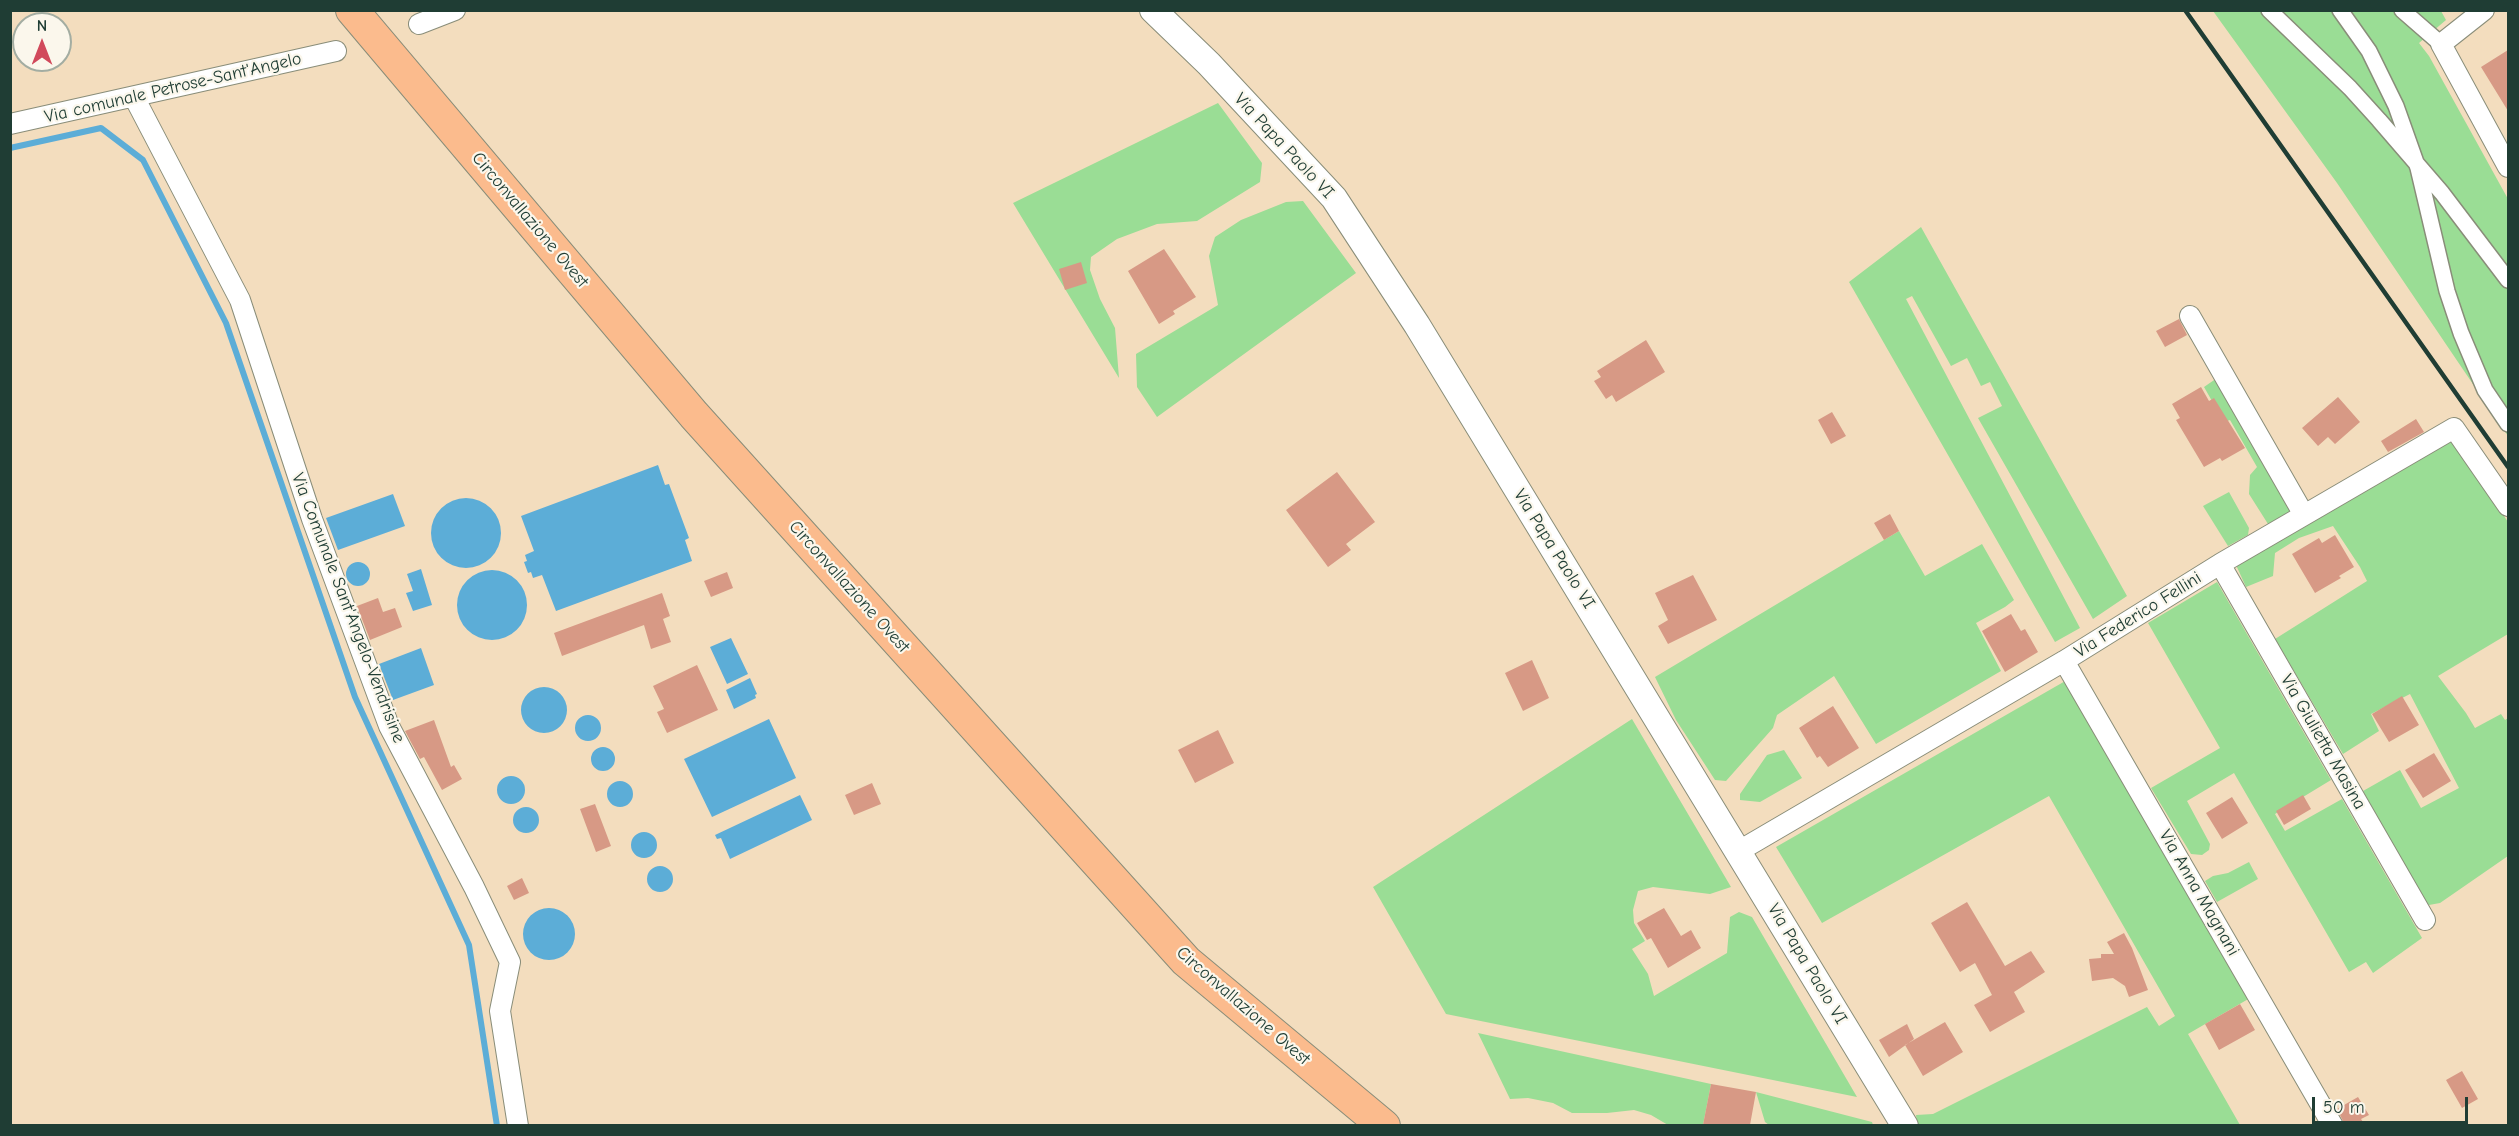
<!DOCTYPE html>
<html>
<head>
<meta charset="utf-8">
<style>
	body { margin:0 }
	#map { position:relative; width:2519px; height:1136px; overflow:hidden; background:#f3ddbe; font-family:"Comic Neue",sans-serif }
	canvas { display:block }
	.frame { position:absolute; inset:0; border:12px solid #1f3d34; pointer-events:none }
	.north { position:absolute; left:12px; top:12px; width:60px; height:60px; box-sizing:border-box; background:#fbf7ec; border:2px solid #a3ada2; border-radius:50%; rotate:0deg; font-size:16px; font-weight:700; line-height:24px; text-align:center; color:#1f3d34 }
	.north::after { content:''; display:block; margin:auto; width:21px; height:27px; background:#d1495b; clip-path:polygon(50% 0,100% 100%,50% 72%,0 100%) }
	.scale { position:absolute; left:2312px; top:1097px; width:156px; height:27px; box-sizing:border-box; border:3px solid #1f3d34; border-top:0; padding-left:8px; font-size:18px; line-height:21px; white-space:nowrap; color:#1f3d34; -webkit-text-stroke:4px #fbf7ec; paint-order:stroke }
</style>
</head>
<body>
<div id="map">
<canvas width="2519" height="1136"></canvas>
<div class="frame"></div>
<div class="north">N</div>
<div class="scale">50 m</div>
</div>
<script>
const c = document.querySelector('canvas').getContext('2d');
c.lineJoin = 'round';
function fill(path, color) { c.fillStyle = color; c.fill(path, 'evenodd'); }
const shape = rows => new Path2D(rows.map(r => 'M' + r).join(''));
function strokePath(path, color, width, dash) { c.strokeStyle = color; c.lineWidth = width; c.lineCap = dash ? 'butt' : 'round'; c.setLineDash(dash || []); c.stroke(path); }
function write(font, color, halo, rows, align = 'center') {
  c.font = font + ' "Comic Neue",sans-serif'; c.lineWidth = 4.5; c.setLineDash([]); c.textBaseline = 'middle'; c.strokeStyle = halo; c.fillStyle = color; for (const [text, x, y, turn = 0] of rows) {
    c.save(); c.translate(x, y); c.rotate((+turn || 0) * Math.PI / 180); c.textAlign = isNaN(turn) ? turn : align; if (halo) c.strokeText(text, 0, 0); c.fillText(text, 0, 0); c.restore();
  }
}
const green = shape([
	[2213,11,2441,11,2446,20,2419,43,2429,56,2508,199,2508,436,2337,183],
	[1218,103,1262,163,1260,182,1197,221,1157,224,1117,239,1091,257,1090,270,1100,299,1115,328,1119,378,1013,203],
	[1303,201,1356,273,1157,417,1137,387,1136,354,1218,305,1209,256,1215,237,1241,220,1286,202],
	[1921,227,2127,596,2093,619,1978,418,2002,406,1990,382,1981,386,1967,358,1951,366,1912,296,1906,299,2080,628,2055,642,1849,282],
	[2217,378,2294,511,2268,524,2249,494,2250,475,2257,467,2230,420,2224,422,2204,387],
	[2451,438,2508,522,2508,634,2438,676,2466,713,2475,728,2501,714,2505,720,2508,718,2508,856,2440,903,2429,905,2422,897,2363,791,2400,770,2421,808,2459,788,2410,694,2371,714,2379,731,2343,754,2275,639,2367,581,2360,567,2333,526,2299,538,2275,553,2273,576,2246,587,2236,565],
	[2229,492,2249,528,2248,535,2228,546,2203,506],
	[1899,531,1925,576,1982,544,2014,600,2005,607,1976,623,2001,671,1876,744,1834,676,1777,715,1773,728,1726,781,1715,780,1676,720,1655,677],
	[2217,582,2331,780,2275,814,2285,831,2342,799,2422,938,2373,973,2366,962,2349,972,2234,773,2187,801,2210,844,2209,850,2202,855,2191,854,2151,788,2220,748,2148,623],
	[2067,680,2250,998,2188,1034,2240,1125,1917,1124,1916,1115,1933,1114,2147,1007,2159,1026,2175,1016,2049,796,1822,923,1776,847],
	[1632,719,1731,887,1710,894,1653,887,1638,891,1633,910,1634,923,1645,941,1632,949,1648,974,1654,996,1727,953,1730,917,1739,912,1752,917,1857,1097,1446,1014,1373,887],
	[1784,750,1802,778,1760,802,1740,800,1740,794,1767,755],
	[2249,862,2258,879,2217,902,2205,881,2213,876,2228,873],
	[1478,1033,1711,1084,1703,1125,1668,1125,1651,1115,1634,1110,1607,1113,1572,1113,1553,1103,1528,1098,1510,1099],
	[1756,1092,1872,1122,1873,1125,1769,1125,1765,1122]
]);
const water = shape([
	[658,465,665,485,669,484,689,538,685,540,692,561,556,611,542,575,533,578,531,572,528,573,524,562,527,561,525,555,534,551,521,516],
	[393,494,405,526,338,550,326,518],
	'431 533a35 35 0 1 1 70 0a35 35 0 1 1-70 0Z',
	'346 574a12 12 0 1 1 24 0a12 12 0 1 1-24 0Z',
	[421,569,432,605,413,611,406,593,413,591,407,574],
	'457 605a35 35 0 1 1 70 0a35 35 0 1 1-70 0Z',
	[731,638,748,674,727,684,710,647],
	[421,648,434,685,393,700,379,664],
	[750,678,757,694,755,695,756,698,734,709,726,690],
	'521 710a23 23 0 1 1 46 0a23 23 0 1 1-46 0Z',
	'575 728a13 13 0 1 1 26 0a13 13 0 1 1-26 0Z',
	[769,719,796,778,712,817,684,759],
	'591 759a12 12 0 1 1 24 0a12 12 0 1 1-24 0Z',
	'497 790a14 14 0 1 1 28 0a14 14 0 1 1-28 0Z',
	'607 794a13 13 0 1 1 26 0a13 13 0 1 1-26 0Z',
	[800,795,812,820,730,859,721,838,717,839,715,835],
	'513 820a13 13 0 1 1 26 0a13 13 0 1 1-26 0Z',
	'631 845a13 13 0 1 1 26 0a13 13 0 1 1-26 0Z',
	'647 879a13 13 0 1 1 26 0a13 13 0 1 1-26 0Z',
	'523 934a26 26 0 1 1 52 0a26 26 0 1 1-52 0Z'
]);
const stream = shape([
	[10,148,101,128,143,160,226,323,355,697,469,945,497,1126]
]);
const building = shape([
	[2508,50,2508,111,2481,67],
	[1164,249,1196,297,1173,311,1175,314,1159,324,1128,271],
	[1081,262,1087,283,1065,290,1059,269],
	[2179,319,2187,335,2165,347,2156,331],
	[1646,340,1665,372,1616,402,1612,395,1606,399,1594,381,1601,377,1597,371],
	[2201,387,2209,401,2214,398,2245,448,2222,461,2220,458,2204,467,2176,420,2180,418,2172,404],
	[2338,397,2360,422,2335,444,2328,437,2318,446,2302,428],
	[1832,412,1846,436,1831,444,1818,420],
	[2416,419,2424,432,2388,452,2381,441],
	[1337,472,1375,522,1346,544,1351,550,1328,567,1286,510],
	[1890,514,1899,531,1884,540,1874,523],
	[2335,535,2354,567,2339,576,2341,578,2315,593,2292,554,2319,538,2322,543],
	[727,572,733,588,711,597,704,581],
	[1693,575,1717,620,1668,644,1658,626,1668,620,1655,593],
	[662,593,670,616,663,619,671,642,651,649,644,625,562,656,554,633],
	[378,598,383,612,395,608,402,627,370,640,357,606],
	[2011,614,2021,631,2025,629,2038,652,2005,672,1982,631],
	[1532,660,1549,698,1523,711,1505,673],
	[697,665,718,710,667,733,657,712,664,709,653,686],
	[2402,696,2419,725,2389,742,2372,714],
	[1833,706,1859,748,1828,767,1820,756,1817,758,1799,728],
	[434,720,451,767,454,765,462,779,442,790,424,757,420,759,405,731],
	[1218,730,1234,763,1195,783,1178,750],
	[2434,753,2451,781,2423,798,2405,770],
	[872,783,881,804,854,815,845,795],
	[2303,795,2311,809,2284,825,2276,811],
	[2232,797,2248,823,2222,839,2206,813],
	[595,804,611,846,596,852,580,809],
	[522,878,529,893,514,900,507,886],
	[1967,902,2005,966,2031,951,2045,972,2014,992,2025,1012,1990,1032,1974,1005,1992,995,1975,963,1960,972,1931,923],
	[1664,908,1681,936,1691,930,1701,948,1668,968,1651,938,1647,940,1637,923],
	[2124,933,2132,948,2148,990,2129,997,2125,986,2113,978,2092,981,2089,959,2101,958,2101,954,2114,954,2107,942],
	[2240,1004,2255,1030,2219,1050,2205,1024],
	[1945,1022,1963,1052,1923,1076,1905,1045],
	[1907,1024,1914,1039,1889,1057,1879,1040],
	[2462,1071,2478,1099,2462,1108,2446,1080],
	[1711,1084,1756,1092,1750,1125,1703,1125],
	[2358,1097,2369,1115,2361,1119,2365,1125,2345,1125,2337,1109]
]);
const pedestrian = shape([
	[2269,10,2350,88,2379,120,2442,193,2508,280],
	[2340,10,2369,51,2396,106,2418,168,2447,291,2461,333,2485,390,2508,424],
	[2402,10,2441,44]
]);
const minor = shape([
	[2484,10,2441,44,2508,167],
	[419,24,455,10],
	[134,97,240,300,312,519,389,726,474,887,510,962,500,1011,518,1126],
	[10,124,336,51],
	[2190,316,2304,515],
	[2220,564,2425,920],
	[2064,661,2333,1126],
	[1739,851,2064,661,2220,564,2454,428,2508,506]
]);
const tertiary = shape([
	[1153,10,1209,64,1334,198,1417,325,1905,1126]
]);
const primary = shape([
	[352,10,694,415,1186,961,1384,1126]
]);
const rail = shape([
	[2185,10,2508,467]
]);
const streetNames = [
	["Via comunale Petrose-Sant'Angelo",173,88,-13],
	["Via Papa Paolo VI",1284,146,47],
	["Circonvallazione Ovest",530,220,50],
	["Via Papa Paolo VI",1554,549,58],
	["Circonvallazione Ovest",849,587,48],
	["Via Comunale Sant'Angelo-Vendrisine",348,608,69],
	["Via Federico Fellini",2138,615,-32],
	["Via Giulietta Masina",2323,742,60],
	["Via Anna Magnani",2199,893,60],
	["Via Papa Paolo VI",1807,964,59],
	["Circonvallazione Ovest",1243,1006,41]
];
fill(green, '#9add95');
fill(water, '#5cadd7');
strokePath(stream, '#5cadd7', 6);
fill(building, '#d79985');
strokePath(pedestrian, '#898d79', 18);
strokePath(minor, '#898d79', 22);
strokePath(tertiary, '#898d79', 28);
strokePath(primary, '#898d79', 34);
strokePath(pedestrian, '#fff', 15);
strokePath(minor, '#fff', 20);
strokePath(tertiary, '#fff', 26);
strokePath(primary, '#fbbb8d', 32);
strokePath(rail, '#1f3d34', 4.5);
write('18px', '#1f3d34', '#fbf7ec', streetNames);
</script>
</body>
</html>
